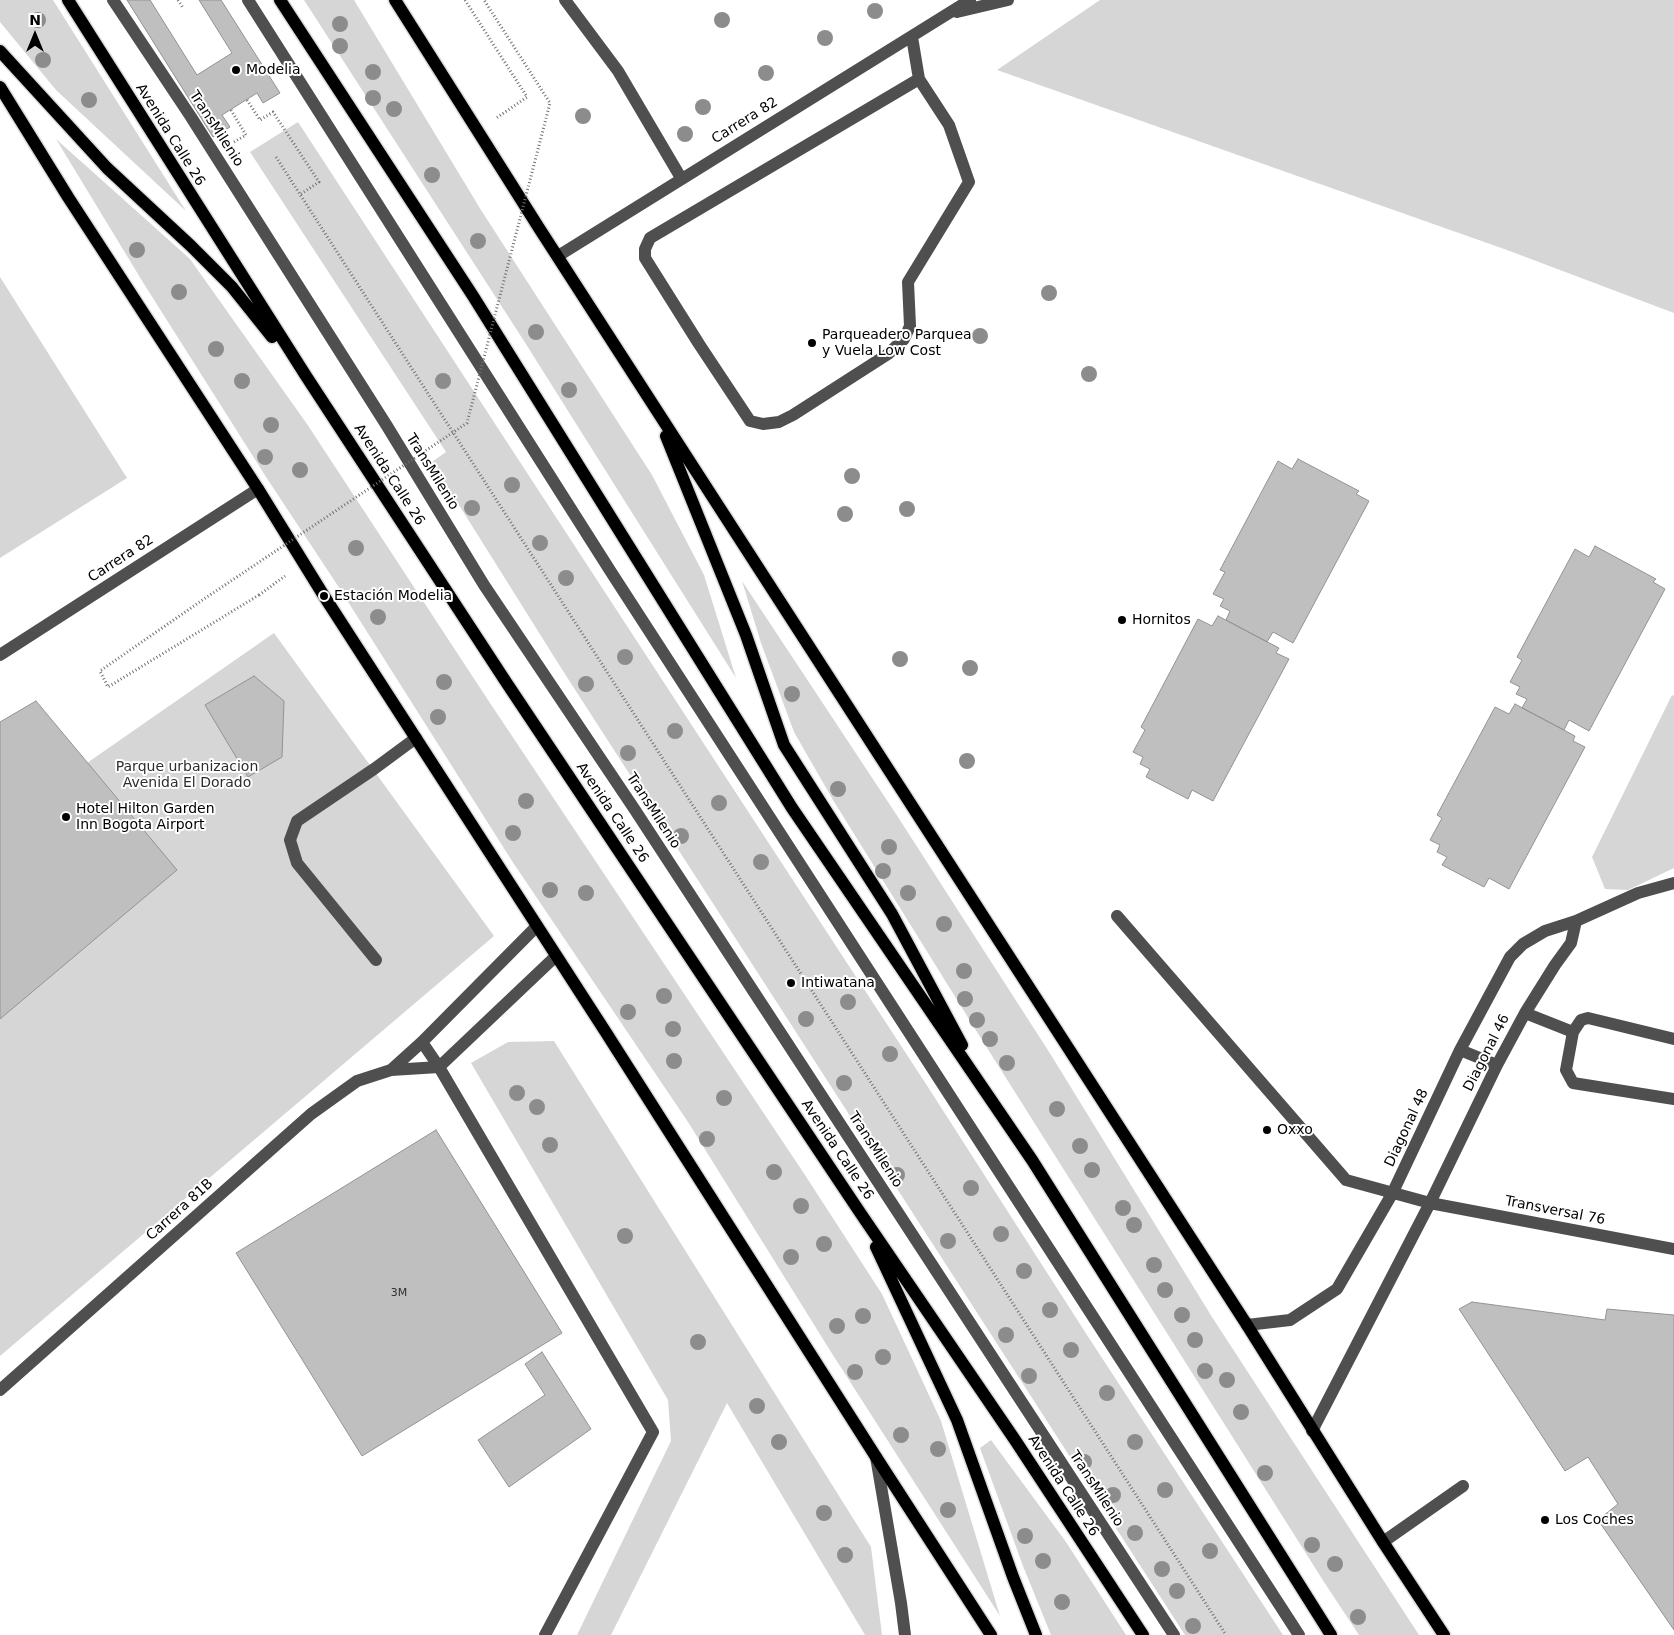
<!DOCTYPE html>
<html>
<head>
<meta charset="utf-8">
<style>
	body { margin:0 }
	#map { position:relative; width:1674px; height:1635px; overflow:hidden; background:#fff; font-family:"DejaVu Sans",sans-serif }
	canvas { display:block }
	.north { position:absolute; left:10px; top:10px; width:50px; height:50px; -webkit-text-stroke:4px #fff; paint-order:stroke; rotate:0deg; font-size:14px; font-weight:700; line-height:20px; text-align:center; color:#000 }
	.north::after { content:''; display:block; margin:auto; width:18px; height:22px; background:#000; clip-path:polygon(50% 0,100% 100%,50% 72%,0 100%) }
</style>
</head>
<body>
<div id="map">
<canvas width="1674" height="1635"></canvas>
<div class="north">N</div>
</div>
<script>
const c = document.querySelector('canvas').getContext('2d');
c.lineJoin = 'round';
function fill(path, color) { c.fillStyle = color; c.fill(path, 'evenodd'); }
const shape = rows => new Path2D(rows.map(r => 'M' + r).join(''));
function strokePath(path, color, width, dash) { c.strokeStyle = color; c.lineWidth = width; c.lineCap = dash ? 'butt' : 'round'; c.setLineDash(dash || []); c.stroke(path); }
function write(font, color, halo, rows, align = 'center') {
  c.font = font + ' "DejaVu Sans",sans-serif'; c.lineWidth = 4; c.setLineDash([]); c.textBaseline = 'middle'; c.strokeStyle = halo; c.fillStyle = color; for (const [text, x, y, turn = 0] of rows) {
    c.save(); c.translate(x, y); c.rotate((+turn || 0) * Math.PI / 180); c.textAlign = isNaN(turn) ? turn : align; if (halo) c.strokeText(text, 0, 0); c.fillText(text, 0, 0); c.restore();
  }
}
const green = shape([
	[0,0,53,0,186,211,56,90,0,22],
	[304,0,354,0,481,210,652,475,704,575,736,678,524,341],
	[1100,0,1674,0,1674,313,1507,250,997,70],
	[298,122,926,1084,1087,1335,1283,1635,1185,1635,563,671,432,462,446,452,250,152],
	[56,139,190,259,307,424,488,700,805,1175,882,1294,941,1421,1000,1616,831,1352,688,1122,512,861,338,586,268,480,144,284],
	[0,277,127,478,0,558],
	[742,581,896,814,1051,1055,1212,1317,1419,1635,1359,1635,1324,1582,977,1032,833,800,794,732,761,643],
	[274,633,494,936,0,1356,0,1019,87,763],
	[1672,695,1674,696,1674,868,1628,890,1605,889,1592,857],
	[554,1041,871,1547,882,1635,865,1635,727,1403,611,1635,577,1635,671,1441,668,1400,471,1063,508,1042],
	[991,1440,1066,1542,1126,1635,1051,1635,1023,1566,980,1448]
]);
const building = shape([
	[127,0,150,0,197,75,232,53,199,0,221,0,280,93,263,103,257,93,222,115,230,127,213,137,127,0],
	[1298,459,1359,491,1356,494,1369,501,1293,643,1273,632,1267,642,1226,620,1230,611,1220,606,1224,599,1213,594,1225,572,1220,570,1278,461,1292,469,1298,459],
	[1595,546,1656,579,1653,582,1665,589,1589,731,1569,720,1564,730,1522,708,1527,699,1516,694,1520,687,1510,682,1522,660,1517,657,1575,549,1589,557,1595,546],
	[1218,616,1279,648,1276,653,1289,659,1213,801,1192,790,1188,799,1146,777,1150,769,1140,764,1143,757,1133,752,1145,730,1141,727,1198,619,1212,626,1218,616],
	[254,676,284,701,282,757,248,777,205,705,254,676],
	[36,701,177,870,0,1019,0,722,36,701],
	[1515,704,1575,736,1573,741,1585,747,1509,889,1489,878,1484,887,1442,865,1447,857,1437,852,1440,845,1430,840,1442,818,1437,815,1495,707,1509,714,1515,704],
	[436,1130,562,1333,362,1456,236,1253,436,1130],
	[1472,1302,1605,1320,1607,1309,1674,1315,1674,1630,1598,1520,1618,1504,1588,1457,1565,1471,1459,1309,1472,1302],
	[542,1352,591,1429,509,1487,478,1440,545,1395,525,1364,542,1352]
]);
const path = shape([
	[178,0,183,8],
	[465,0,527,97,495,119],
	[247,100,260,120,273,112,319,182,301,194],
	[231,110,246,135,234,142],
	[276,157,1226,1635],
	[259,595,285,576]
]);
const minor = shape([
	[113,0,191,117,387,426,484,585,635,810,1174,1635],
	[248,0,611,572,1299,1635],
	[565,0,618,71,681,178],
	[957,12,1008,0],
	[912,37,919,79,650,238,645,249,645,258,699,344,750,421,763,424,779,422,793,415,888,354,904,339,910,326,908,282,969,182,949,125,919,79],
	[558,256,970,0],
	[0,655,258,489],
	[1117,916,1346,1180,1430,1203,1674,1249],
	[376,960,297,863,290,840,297,821,374,769,416,738],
	[1525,1013,1573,1032],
	[1674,1039,1588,1018,1581,1020,1573,1032,1566,1070,1573,1083,1674,1099],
	[422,1042,439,1067,653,1432,545,1635],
	[1460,1050,1497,1065],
	[391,1070,422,1042,537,926],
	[1247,1325,1290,1320,1337,1289,1392,1194,1460,1050,1510,957,1523,944,1545,931,1576,921,1638,893,1674,883],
	[0,1390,311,1114,357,1081,391,1070,439,1067,556,956],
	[1312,1431,1430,1203,1497,1065,1525,1013,1555,965,1571,943,1576,921],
	[876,1457,901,1603,905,1635],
	[1383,1542,1463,1486]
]);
const major = shape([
	[68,0,306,376,506,682,859,1211,1015,1440,1143,1635],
	[280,0,473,296,792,808,1032,1160,1331,1635],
	[395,0,539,228,1247,1325,1383,1542,1444,1635],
	[0,51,107,168,191,246,232,287,272,337],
	[0,87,68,197,258,489,324,596,605,1031,876,1457,991,1635],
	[666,436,746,635,784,745,892,914,962,1045],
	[876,1247,957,1420,1013,1577,1036,1635]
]);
const pathBridge = shape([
	[259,595,108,687,100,671,201,601,467,423,550,103,484,0]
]);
const trees = [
	[875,11],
	[38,20],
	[722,20],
	[340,24],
	[825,38],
	[340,46],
	[43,60],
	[373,72],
	[766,73],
	[373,98],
	[89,100],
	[703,107],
	[394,109],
	[583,116],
	[685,134],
	[432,175],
	[478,241],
	[137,250],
	[179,292],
	[1049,293],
	[536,332],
	[980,336],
	[216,349],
	[1089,374],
	[242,381],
	[443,381],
	[569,390],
	[271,425],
	[265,457],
	[300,470],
	[852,476],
	[512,485],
	[472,508],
	[907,509],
	[845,514],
	[540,543],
	[356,548],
	[566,578],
	[378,617],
	[625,657],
	[900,659],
	[970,668],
	[444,682],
	[586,684],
	[792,694],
	[438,717],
	[675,731],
	[628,753],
	[967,761],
	[838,789],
	[526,801],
	[719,803],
	[513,833],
	[681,836],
	[889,847],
	[761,862],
	[883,871],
	[550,890],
	[586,893],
	[908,893],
	[944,924],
	[964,971],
	[664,996],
	[965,999],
	[848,1002],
	[628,1012],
	[806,1019],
	[977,1020],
	[673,1029],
	[990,1039],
	[890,1054],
	[674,1061],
	[1007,1063],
	[844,1083],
	[517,1093],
	[724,1098],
	[537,1107],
	[1057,1109],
	[707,1139],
	[550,1145],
	[1080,1146],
	[1092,1170],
	[774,1172],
	[897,1175],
	[971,1188],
	[801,1206],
	[1123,1208],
	[1134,1225],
	[1001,1234],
	[625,1236],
	[948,1241],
	[824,1244],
	[791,1257],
	[1154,1265],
	[1024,1271],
	[1165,1290],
	[1050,1310],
	[1182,1315],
	[863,1316],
	[837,1326],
	[1006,1335],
	[1195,1340],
	[698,1342],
	[1071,1350],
	[883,1357],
	[1205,1371],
	[855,1372],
	[1029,1376],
	[1227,1380],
	[1107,1393],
	[757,1406],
	[1241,1412],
	[901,1435],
	[779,1442],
	[1135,1442],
	[938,1449],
	[1084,1462],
	[1265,1473],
	[1165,1490],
	[1113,1495],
	[948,1510],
	[824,1513],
	[1135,1533],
	[1025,1536],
	[1312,1545],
	[1210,1551],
	[845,1555],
	[1043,1561],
	[1335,1564],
	[1162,1569],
	[1177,1591],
	[1062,1602],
	[1358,1617],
	[1193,1626]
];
const markers = [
	[236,70,5,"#000"],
	[812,343,5,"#000"],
	[324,596,5,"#000"],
	[1122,620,5,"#000"],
	[66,817,5,"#000"],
	[791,983,5,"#000"],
	[1267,1130,5,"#000"],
	[1545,1520,5,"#000"]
];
const numberNames = [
	["3M",399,1293]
];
const poiNames = [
	["Modelia",246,70],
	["Parqueadero Parquea",822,335],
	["y Vuela Low Cost",822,351],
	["Estación Modelia",334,596],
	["Hornitos",1132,620],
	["Hotel Hilton Garden",76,809],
	["Inn Bogota Airport",76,825],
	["Intiwatana",801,983],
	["Oxxo",1277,1130],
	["Los Coches",1555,1520]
];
const streetNames = [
	["Carrera 82",745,121,-32],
	["TransMilenio",216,129,57],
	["Avenida Calle 26",170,135,58],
	["TransMilenio",432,472,58],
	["Avenida Calle 26",389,475,57],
	["Carrera 82",121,559,-33],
	["TransMilenio",653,811,57],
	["Avenida Calle 26",612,813,56],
	["Diagonal 46",1487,1053,-63],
	["Diagonal 48",1407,1128,-65],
	["Avenida Calle 26",837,1150,56],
	["TransMilenio",875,1150,57],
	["Carrera 81B",180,1210,-42],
	["Transversal 76",1555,1211,11],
	["Avenida Calle 26",1063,1486,57],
	["TransMilenio",1096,1489,57]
];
const parkNames = [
	["Parque urbanizacion",187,767],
	["Avenida El Dorado",187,783]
];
fill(green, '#d6d6d6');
fill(building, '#bfbfbf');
strokePath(building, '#939393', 1);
strokePath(major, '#dbdbdb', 15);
strokePath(path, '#717171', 3, [1, 2.5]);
strokePath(minor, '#4f4f4f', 12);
strokePath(major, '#000', 12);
strokePath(pathBridge, '#717171', 3, [1, 2.5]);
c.fillStyle = '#8c8c8c';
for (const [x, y] of trees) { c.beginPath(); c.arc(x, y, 8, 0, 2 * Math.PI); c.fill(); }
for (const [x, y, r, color] of markers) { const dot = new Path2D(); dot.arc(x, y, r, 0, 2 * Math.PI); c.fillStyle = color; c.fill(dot); strokePath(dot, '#fff', 2); }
write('11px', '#303030', null, numberNames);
write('14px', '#000', '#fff', poiNames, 'left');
write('14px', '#000', '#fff', streetNames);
write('14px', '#2d2d2d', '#fff', parkNames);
</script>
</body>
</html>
